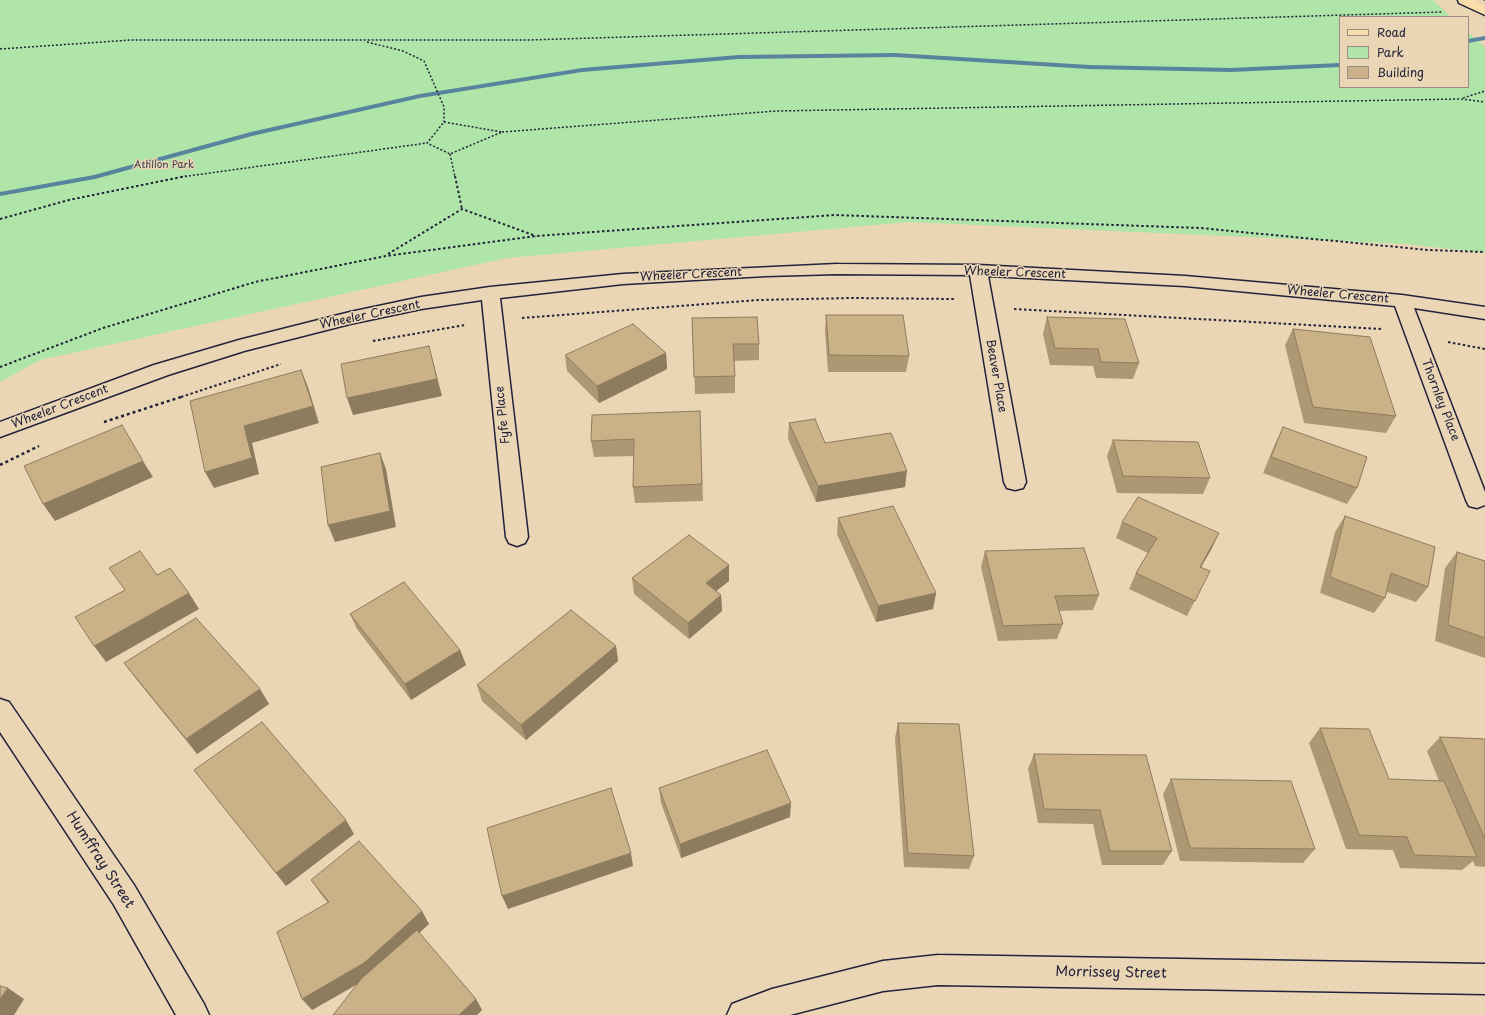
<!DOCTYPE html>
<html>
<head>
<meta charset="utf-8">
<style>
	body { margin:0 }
	#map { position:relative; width:1485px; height:1015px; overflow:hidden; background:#ead6b4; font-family:"Playpen Sans",sans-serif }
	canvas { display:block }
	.legend { position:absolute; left:1339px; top:16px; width:130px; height:72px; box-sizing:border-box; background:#ead6b4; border:1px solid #9a8e84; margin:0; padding:5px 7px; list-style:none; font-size:12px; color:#22223b }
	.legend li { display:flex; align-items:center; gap:8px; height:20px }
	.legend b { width:20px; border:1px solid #9a8e84 }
</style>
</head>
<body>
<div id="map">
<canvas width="1485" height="1015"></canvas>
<ul class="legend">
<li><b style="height:5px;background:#f9deab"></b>Road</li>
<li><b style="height:11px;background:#afe5a8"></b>Park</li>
<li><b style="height:11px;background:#cab187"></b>Building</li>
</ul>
</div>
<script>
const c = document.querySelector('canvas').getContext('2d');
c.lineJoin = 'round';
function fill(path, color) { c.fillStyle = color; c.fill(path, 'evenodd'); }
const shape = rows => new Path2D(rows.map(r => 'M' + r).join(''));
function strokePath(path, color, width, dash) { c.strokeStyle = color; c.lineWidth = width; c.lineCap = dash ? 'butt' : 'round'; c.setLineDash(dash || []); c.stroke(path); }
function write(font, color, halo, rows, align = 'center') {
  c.font = font + ' "Playpen Sans",sans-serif'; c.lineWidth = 3; c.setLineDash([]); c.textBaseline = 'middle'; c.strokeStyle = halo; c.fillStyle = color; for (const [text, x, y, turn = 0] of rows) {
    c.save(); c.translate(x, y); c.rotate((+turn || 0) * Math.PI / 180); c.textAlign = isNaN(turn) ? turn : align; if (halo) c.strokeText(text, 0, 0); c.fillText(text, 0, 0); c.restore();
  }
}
const green = shape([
	[0,0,1433,0,1451,17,1340,17,1340,87,1468,87,1468,32,1485,47,1485,253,1406,244,909,222,507,258,40,360,0,382]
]);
const stream = shape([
	[1485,36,1485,40,1468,43,1468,39,1485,36],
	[895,53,1089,65,1231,68,1340,63,1340,67,1231,72,1089,69,895,57,739,59,582,72,420,98,252,136,95,179,0,196,0,192,94,175,251,132,420,94,582,68,739,55,895,53]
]);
const pathFar2 = shape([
	[367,42,403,51,424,61,444,107,444,122],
	[0,49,131,40,528,40,1443,12],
	[1463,98,1485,91],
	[444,122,502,132,450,154,427,143,444,122],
	[502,132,776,111,1460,99,1485,102],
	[450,154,455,177],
	[181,177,427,143]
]);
const pathFar1 = shape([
	[455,176,462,209],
	[0,219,69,200,186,176],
	[388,254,462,209,536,236],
	[1014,309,1382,329],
	[522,318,758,300,852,298,954,299],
	[373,341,465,325],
	[1448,342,1485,349],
	[0,367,103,328,255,282,386,256,536,236,835,215,1200,228,1428,250,1485,252],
	[181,397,281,364]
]);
const path = shape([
	[104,422,184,396],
	[0,465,39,446]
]);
const minor = shape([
	[1468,0,1483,0,1485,1,1485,11,1480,10,1468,0],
	[837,264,978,265,1185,276,1402,295,1485,307,1485,319,1414,308,1485,492,1485,505,1477,508,1469,506,1466,500,1395,306,1185,286,988,276,1026,482,1023,488,1015,490,1007,488,1004,482,970,275,837,274,766,276,623,284,500,298,528,537,525,543,517,546,509,543,506,537,482,300,421,309,350,324,244,351,168,375,0,437,0,422,154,365,239,340,350,312,421,297,490,287,623,274,837,264],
	[0,699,9,702,134,885,204,1004,209,1015,176,1015,114,905,0,732,0,699],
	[938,955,1485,964,1485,994,938,985,883,991,790,1015,727,1015,732,1004,772,989,883,961,938,955]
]);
const major = shape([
	[1458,0,1474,0,1485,6,1485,15,1459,3,1458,0]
]);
const wall = shape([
	[826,315,909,356,906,372,828,372,825,331],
	[1047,317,1139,363,1133,379,1096,378,1093,366,1050,365,1043,334],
	[692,318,759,344,759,360,734,361,735,376,735,393,695,394],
	[1293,329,1396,416,1386,433,1304,423,1285,345],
	[666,353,667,369,599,403,567,371,565,355],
	[700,411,703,501,635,503,633,487,634,456,594,457,591,441],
	[789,423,825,443,905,487,816,502,788,439],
	[1283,427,1357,488,1347,504,1263,473,1275,444],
	[1113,440,1210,478,1203,494,1117,493,1107,456],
	[1345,516,1428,587,1416,602,1387,592,1385,598,1374,613,1320,593,1335,532],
	[838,518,936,593,933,609,876,622,837,534],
	[1122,522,1219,533,1201,567,1202,587,1187,616,1129,589,1136,573,1148,553,1116,538],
	[985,551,1099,595,1093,610,1059,611,1063,624,1057,639,998,641,981,567],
	[1457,552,1485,561,1485,658,1435,641,1445,568],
	[729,565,729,581,716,591,721,595,722,611,689,639,634,594,632,578],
	[350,614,460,650,466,665,411,700,357,629],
	[616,646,618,661,526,740,482,701,477,685],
	[124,663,260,689,269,704,197,754,136,679],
	[898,723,974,856,969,869,904,867,895,738],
	[1320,728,1389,779,1439,781,1427,751,1440,737,1485,739,1485,867,1475,866,1473,861,1462,870,1400,868,1393,850,1346,849,1309,743],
	[1034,754,1172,851,1163,865,1102,865,1093,824,1038,823,1028,769],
	[194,770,354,834,286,886],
	[1171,779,1315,849,1303,863,1180,861,1163,794],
	[659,788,790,817,681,858,661,803],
	[311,880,429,924,419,933,476,999,482,1010,358,984,312,1010,328,903,320,893]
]);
const shadedWall = shape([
	[429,346,442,396,353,415,347,398],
	[666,353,667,369,599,403,597,386],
	[301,370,308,387,319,423,252,443,259,474,214,488,205,472,244,426],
	[380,453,386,469,396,527,335,542,328,525],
	[143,461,153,477,55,521,43,504],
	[907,471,905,487,816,502,818,486],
	[1219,533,1211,550,1192,583,1200,567],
	[729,565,729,581,706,599,706,583],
	[189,593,199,609,106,662,94,646],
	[936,593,933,609,876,622,878,606],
	[721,595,722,611,689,639,688,623],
	[616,646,618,661,526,740,521,725],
	[460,650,466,665,411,700,405,684],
	[260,689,269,704,197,754,186,739],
	[791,803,790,817,681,858,680,844],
	[346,820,354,834,286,886,276,873],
	[631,853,633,866,508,909,502,896],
	[422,911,429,924,373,975,312,1010,302,999],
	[8,988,24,999,14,1015,0,1015,0,999],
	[476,999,482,1010,477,1015,459,1015]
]);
const building = shape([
	[826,315,903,315,909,356,829,355,826,315],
	[757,317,759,344,733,344,735,376,694,377,692,318,757,317],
	[1047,317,1125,319,1139,363,1101,362,1098,349,1055,348,1047,317],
	[633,324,666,353,597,386,565,355,633,324],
	[1293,329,1370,337,1396,416,1313,407,1293,329],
	[429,346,437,379,347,398,341,364,429,346],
	[301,370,313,406,244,426,252,458,205,472,190,401,301,370],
	[700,411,702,484,633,487,634,439,591,441,592,415,700,411],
	[815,419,825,443,891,433,907,471,818,486,789,423,815,419],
	[122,425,143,461,43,504,24,466,122,425],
	[1283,427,1367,457,1357,488,1271,457,1283,427],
	[1113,440,1198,442,1210,478,1123,476,1113,440],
	[380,453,390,511,328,525,321,467,380,453],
	[1138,497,1219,533,1200,567,1210,571,1195,601,1136,573,1157,538,1122,522,1138,497],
	[893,506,936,593,878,606,838,518,893,506],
	[1345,516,1435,547,1428,587,1391,573,1385,598,1330,577,1345,516],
	[689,535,729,565,706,583,721,595,688,623,632,578,689,535],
	[1084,548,1099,595,1055,596,1063,624,1003,626,985,551,1084,548],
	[140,551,157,575,170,568,189,593,94,646,75,617,125,590,109,568,140,551],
	[1457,552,1485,561,1485,638,1448,625,1457,552],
	[404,582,460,650,405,684,350,614,404,582],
	[571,610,616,646,521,725,477,685,571,610],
	[196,618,260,689,186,739,124,663,196,618],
	[262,722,346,820,276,873,194,770,262,722],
	[898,723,959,724,974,856,908,853,898,723],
	[1320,728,1369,729,1389,779,1444,781,1477,857,1414,855,1407,837,1359,835,1320,728],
	[1440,737,1485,739,1485,839,1440,737],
	[767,750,791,803,680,844,659,788,767,750],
	[1034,754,1146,755,1172,851,1110,851,1100,810,1044,809,1034,754],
	[1171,779,1291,781,1315,849,1190,848,1171,779],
	[611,788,631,853,502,896,487,828,611,788],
	[359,841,422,911,364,963,302,999,277,932,329,902,311,880,359,841],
	[417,930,476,999,459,1015,333,1015,362,978,417,930],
	[0,986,8,988,0,999,0,986]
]);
const farParknames = [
	["Athllon Park",164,165]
];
const streetNames = [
	["Wheeler Crescent",1015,273,2],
	["Wheeler Crescent",691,275,-3],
	["Wheeler Crescent",1338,295,5],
	["Wheeler Crescent",370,315,-12],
	["Beaver Place",996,376,80],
	["Thornley Place",1440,400,69],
	["Wheeler Crescent",60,407,-21],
	["Fyfe Place",503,415,-96]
];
const nearStreetnames = [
	["Humffray Street",100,860,57],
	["Morrissey Street",1111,973,1]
];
fill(green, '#afe5a8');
fill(stream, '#5a839e');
strokePath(minor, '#22223b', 3);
strokePath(major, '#22223b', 3);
strokePath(pathFar2, '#22223b', 1.5, [2, 2]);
strokePath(pathFar1, '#22223b', 2, [2.5, 2.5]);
strokePath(path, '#22223b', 2.5, [3, 3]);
fill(minor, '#ead6b4');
fill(major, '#f9deab');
fill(wall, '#ae9874');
fill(shadedWall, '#8d7c5e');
fill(building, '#cab187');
strokePath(building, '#8d7c5e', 1);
write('10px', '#373f4b', '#ead6b4', farParknames);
write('12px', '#22223b', '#ead6b4', streetNames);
write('14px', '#22223b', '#ead6b4', nearStreetnames);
</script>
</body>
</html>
